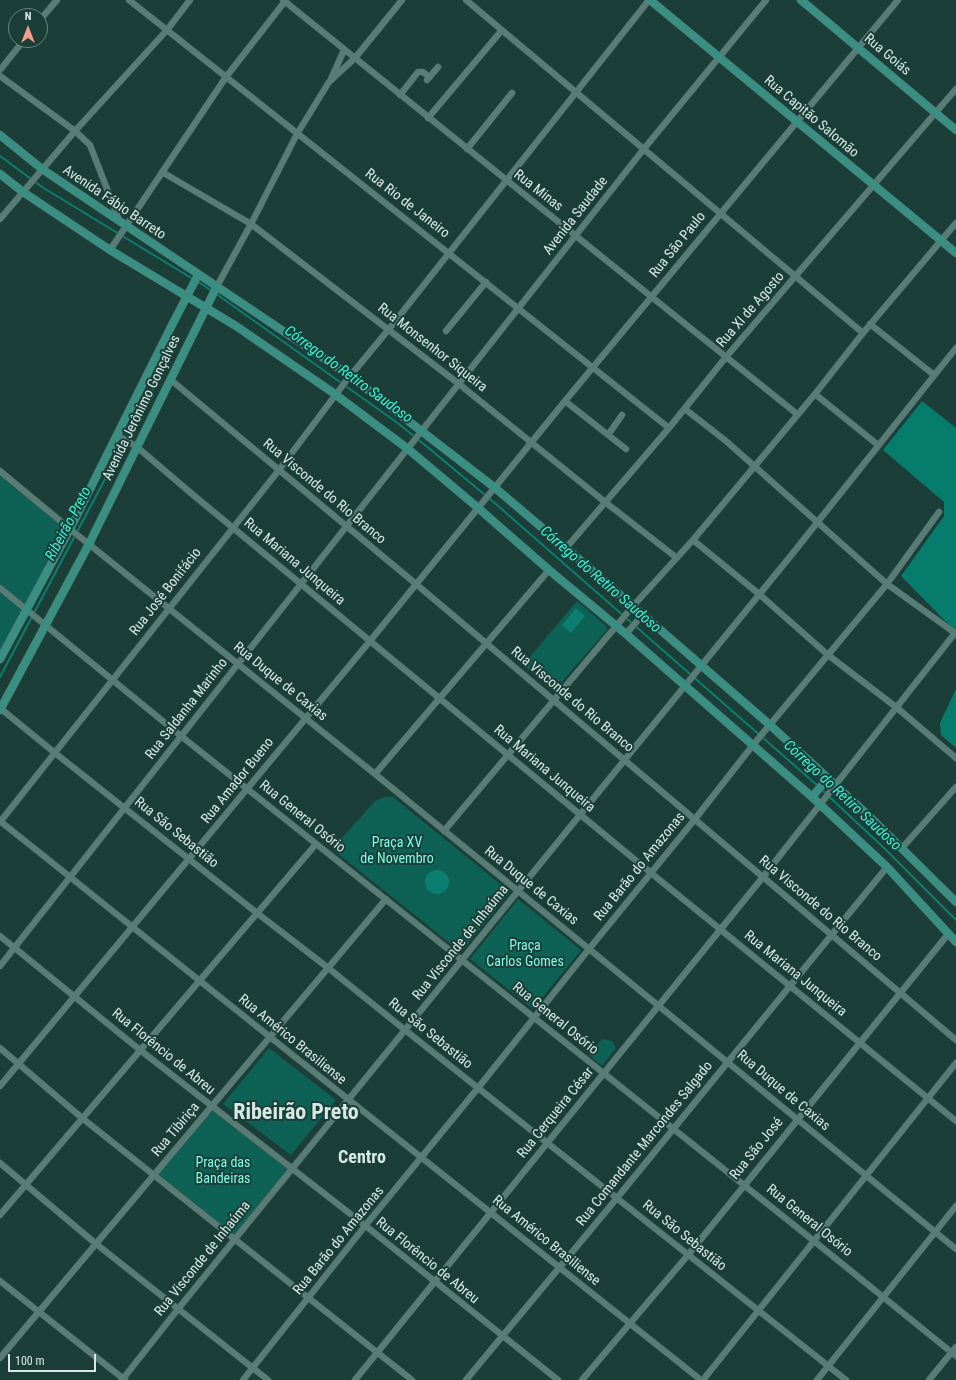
<!DOCTYPE html>
<html>
<head>
<meta charset="utf-8">
<style>
	body { margin:0 }
	#map { position:relative; width:956px; height:1380px; overflow:hidden; background:#1b3f38; font-family:"Roboto Condensed",sans-serif }
	canvas { display:block }
	.north { position:absolute; left:8px; top:8px; width:40px; height:40px; box-sizing:border-box; background:#1b3f38; border:1px solid #66837d; border-radius:50%; rotate:0deg; font-size:11px; font-weight:700; line-height:16px; text-align:center; color:#d6e9e5 }
	.north::after { content:''; display:block; margin:auto; width:14px; height:18px; background:#f59d8d; clip-path:polygon(50% 0,100% 100%,50% 72%,0 100%) }
	.scale { position:absolute; left:8px; top:1354px; width:88px; height:18px; box-sizing:border-box; border:2px solid #d6e9e5; border-top:0; padding-left:5px; font-size:12px; line-height:14px; white-space:nowrap; color:#d6e9e5; -webkit-text-stroke:3px #1b3f38; paint-order:stroke }
</style>
</head>
<body>
<div id="map">
<canvas width="956" height="1380"></canvas>
<div class="north">N</div>
<div class="scale">100 m</div>
</div>
<script>
const c = document.querySelector('canvas').getContext('2d');
c.lineJoin = 'round';
function fill(path, color) { c.fillStyle = color; c.fill(path, 'evenodd'); }
const shape = rows => new Path2D(rows.map(r => 'M' + r).join(''));
function strokePath(path, color, width, dash) { c.strokeStyle = color; c.lineWidth = width; c.lineCap = dash ? 'butt' : 'round'; c.setLineDash(dash || []); c.stroke(path); }
function write(font, color, halo, rows, align = 'center') {
  c.font = font + ' "Roboto Condensed",sans-serif'; c.lineWidth = 4; c.setLineDash([]); c.textBaseline = 'middle'; c.strokeStyle = halo; c.fillStyle = color; for (const [text, x, y, turn = 0] of rows) {
    c.save(); c.translate(x, y); c.rotate((+turn || 0) * Math.PI / 180); c.textAlign = isNaN(turn) ? turn : align; if (halo) c.strokeText(text, 0, 0); c.fillText(text, 0, 0); c.restore();
  }
}
const green = shape([
	[0,475,66,529,26,607,0,584],
	[0,591,24,611,0,653],
	[577,601,606,626,607,630,554,691,523,665],
	[384,797,393,797,510,892,461,952,332,849,375,801],
	[518,899,581,950,533,1009,470,959],
	[602,1039,612,1041,616,1048,602,1066,589,1055],
	[269,1048,336,1100,291,1155,223,1104],
	[213,1110,289,1169,235,1235,159,1175,160,1171]
]);
const forest = shape([
	[922,401,956,428,956,632,901,576,944,516,944,502,883,450],
	[956,689,956,748,941,735,940,723]
]);
const water = shape([
	[576,608,585,616,571,633,562,625],
	'425 882a12 12 0 1 1 24 0a12 12 0 1 1-24 0Z'
]);
const stream = shape([
	[0,156,42,187,193,279],
	[197,281,212,291],
	[215,293,399,424,425,445,497,505,818,786],
	[0,677,157,381],
	[821,789,884,848,956,920]
]);
const minor = shape([
	[129,0,669,428],
	[283,0,797,414],
	[466,0,863,333],
	[40,20,57,0],
	[0,70,24,40],
	[0,76,75,131,90,145,119,220],
	[331,79,344,50],
	[427,80,438,67],
	[400,95,418,72,423,72,429,77],
	[428,118,502,30],
	[467,149,512,93],
	[162,172,251,224,459,384,605,502,677,558],
	[0,219,75,131,167,30,190,0],
	[110,250,226,77,286,0],
	[216,288,251,224,297,134,329,82,355,58,402,0],
	[870,324,934,375],
	[446,331,486,282],
	[171,380,416,584,956,1040],
	[815,394,878,445],
	[565,401,626,449],
	[117,435,137,447,192,494,651,873,956,1121],
	[608,435,622,415],
	[0,471,70,529,375,774,956,1249],
	[693,540,759,594,828,655,896,707,956,758],
	[566,548,669,428,726,357,956,89],
	[0,588,181,736,814,1241,956,1356],
	[626,634,643,614],
	[0,708,55,753,257,913,327,967,400,1026,846,1380],
	[375,774,549,570],
	[0,821,270,1037,701,1380],
	[0,822,279,470,346,381,389,329,649,0],
	[444,831,633,606,693,540,815,394,863,333,956,223],
	[902,848,956,787],
	[0,936,140,1050,362,1223,558,1380],
	[0,966,643,150,766,0],
	[0,1048,82,1118,412,1380],
	[0,1086,370,641,565,401,898,0],
	[0,1163,95,1243,268,1380],
	[0,1215,316,844],
	[0,1281,125,1380],
	[0,1358,386,899],
	[122,1380,178,1309,793,553,956,348],
	[243,1380,365,1226,478,1088,589,949,695,819,753,745,887,584,939,512],
	[355,1380,763,877,955,633,887,584,726,441,685,409],
	[466,1380,617,1198,887,867],
	[582,1380,688,1255,949,933],
	[703,1380,956,1063],
	[817,1380,956,1206],
	[929,1380,956,1347]
]);
const major = shape([
	[650,0,956,253],
	[801,0,956,130],
	[0,135,42,169,350,376,494,487,566,548,770,725,870,817,956,902],
	[0,174,23,192,110,250,236,326,332,392,408,449,477,507,549,570,626,634,812,797,887,867,956,942],
	[0,659,70,529,172,325,198,275],
	[0,710,89,544,216,288],
	[812,797,828,778]
]);
const streetNames = [
	["Rua Goiás",887,55,40],
	["Rua Capitão Salomão",811,117,40],
	["Rua Minas",538,191,38],
	["Avenida Fábio Barreto",114,203,34],
	["Rua Rio de Janeiro",407,204,38],
	["Avenida Saudade",576,216,-52],
	["Rua São Paulo",678,245,-51],
	["Rua XI de Agosto",751,310,-49],
	["Rua Monsenhor Siqueira",432,348,38],
	["Avenida Jerônimo Gonçalves",142,408,-64],
	["Rua Visconde do Rio Branco",324,492,40],
	["Rua Mariana Junqueira",294,562,40],
	["Rua José Bonifácio",166,592,-52],
	["Rua Duque de Caxias",280,682,39],
	["Rua Visconde do Rio Branco",572,700,40],
	["Rua Saldanha Marinho",187,709,-52],
	["Rua Mariana Junqueira",544,769,40],
	["Rua Amador Bueno",238,781,-51],
	["Rua General Osório",302,817,39],
	["Rua São Sebastião",176,833,39],
	["Rua Barão do Amazonas",640,867,-51],
	["Rua Duque de Caxias",531,886,39],
	["Rua Visconde do Rio Branco",820,909,40],
	["Rua Visconde de Inhaúma",461,943,-51],
	["Rua Mariana Junqueira",795,974,39],
	["Rua General Osório",555,1019,39],
	["Rua São Sebastião",430,1034,39],
	["Rua Américo Brasiliense",292,1040,39],
	["Rua Florêncio de Abreu",163,1052,39],
	["Rua Duque de Caxias",783,1091,40],
	["Rua Cerqueira César",556,1113,-51],
	["Rua Tibiriça",176,1130,-50],
	["Rua Comandante Marcondes Salgado",645,1144,-51],
	["Rua São José",757,1149,-51],
	["Rua General Osório",809,1221,39],
	["Rua São Sebastião",684,1236,39],
	["Rua Barão do Amazonas",339,1241,-51],
	["Rua Américo Brasiliense",546,1241,39],
	["Rua Visconde de Inhaúma",203,1259,-51],
	["Rua Florêncio de Abreu",427,1261,39]
];
const parkNames = [
	["Praça XV",397,843],
	["de Novembro",397,859],
	["Praça",525,946],
	["Carlos Gomes",525,962],
	["Praça das",223,1163],
	["Bandeiras",223,1179]
];
const waterNames = [
	["Córrego do Retiro Saudoso",348,375,36],
	["Ribeirão Preto",69,524,-62],
	["Córrego do Retiro Saudoso",600,580,41],
	["Córrego do Retiro Saudoso",842,796,43]
];
const districtNames = [
	["Centro",362,1158]
];
const townNames = [
	["Ribeirão Preto",296,1113]
];
fill(green, '#0e6155');
fill(forest, '#067c6d');
fill(water, '#0c7e6f');
strokePath(stream, '#0c7e6f', 2);
strokePath(minor, '#3c5c57', 7);
strokePath(major, '#3c5c57', 9);
strokePath(minor, '#597d76', 6);
strokePath(major, '#3a8f82', 8);
write('14px', '#d6e9e5', '#1b3f38', streetNames);
write('14px', '#7efce6', '#1b3f38', parkNames);
write('italic 15px', '#36f2d8', '#1b3f38', waterNames);
write('bold 18px', '#d6e9e5', '#1b3f38', districtNames);
write('bold 22px', '#d6e9e5', '#1b3f38', townNames);
</script>
</body>
</html>
